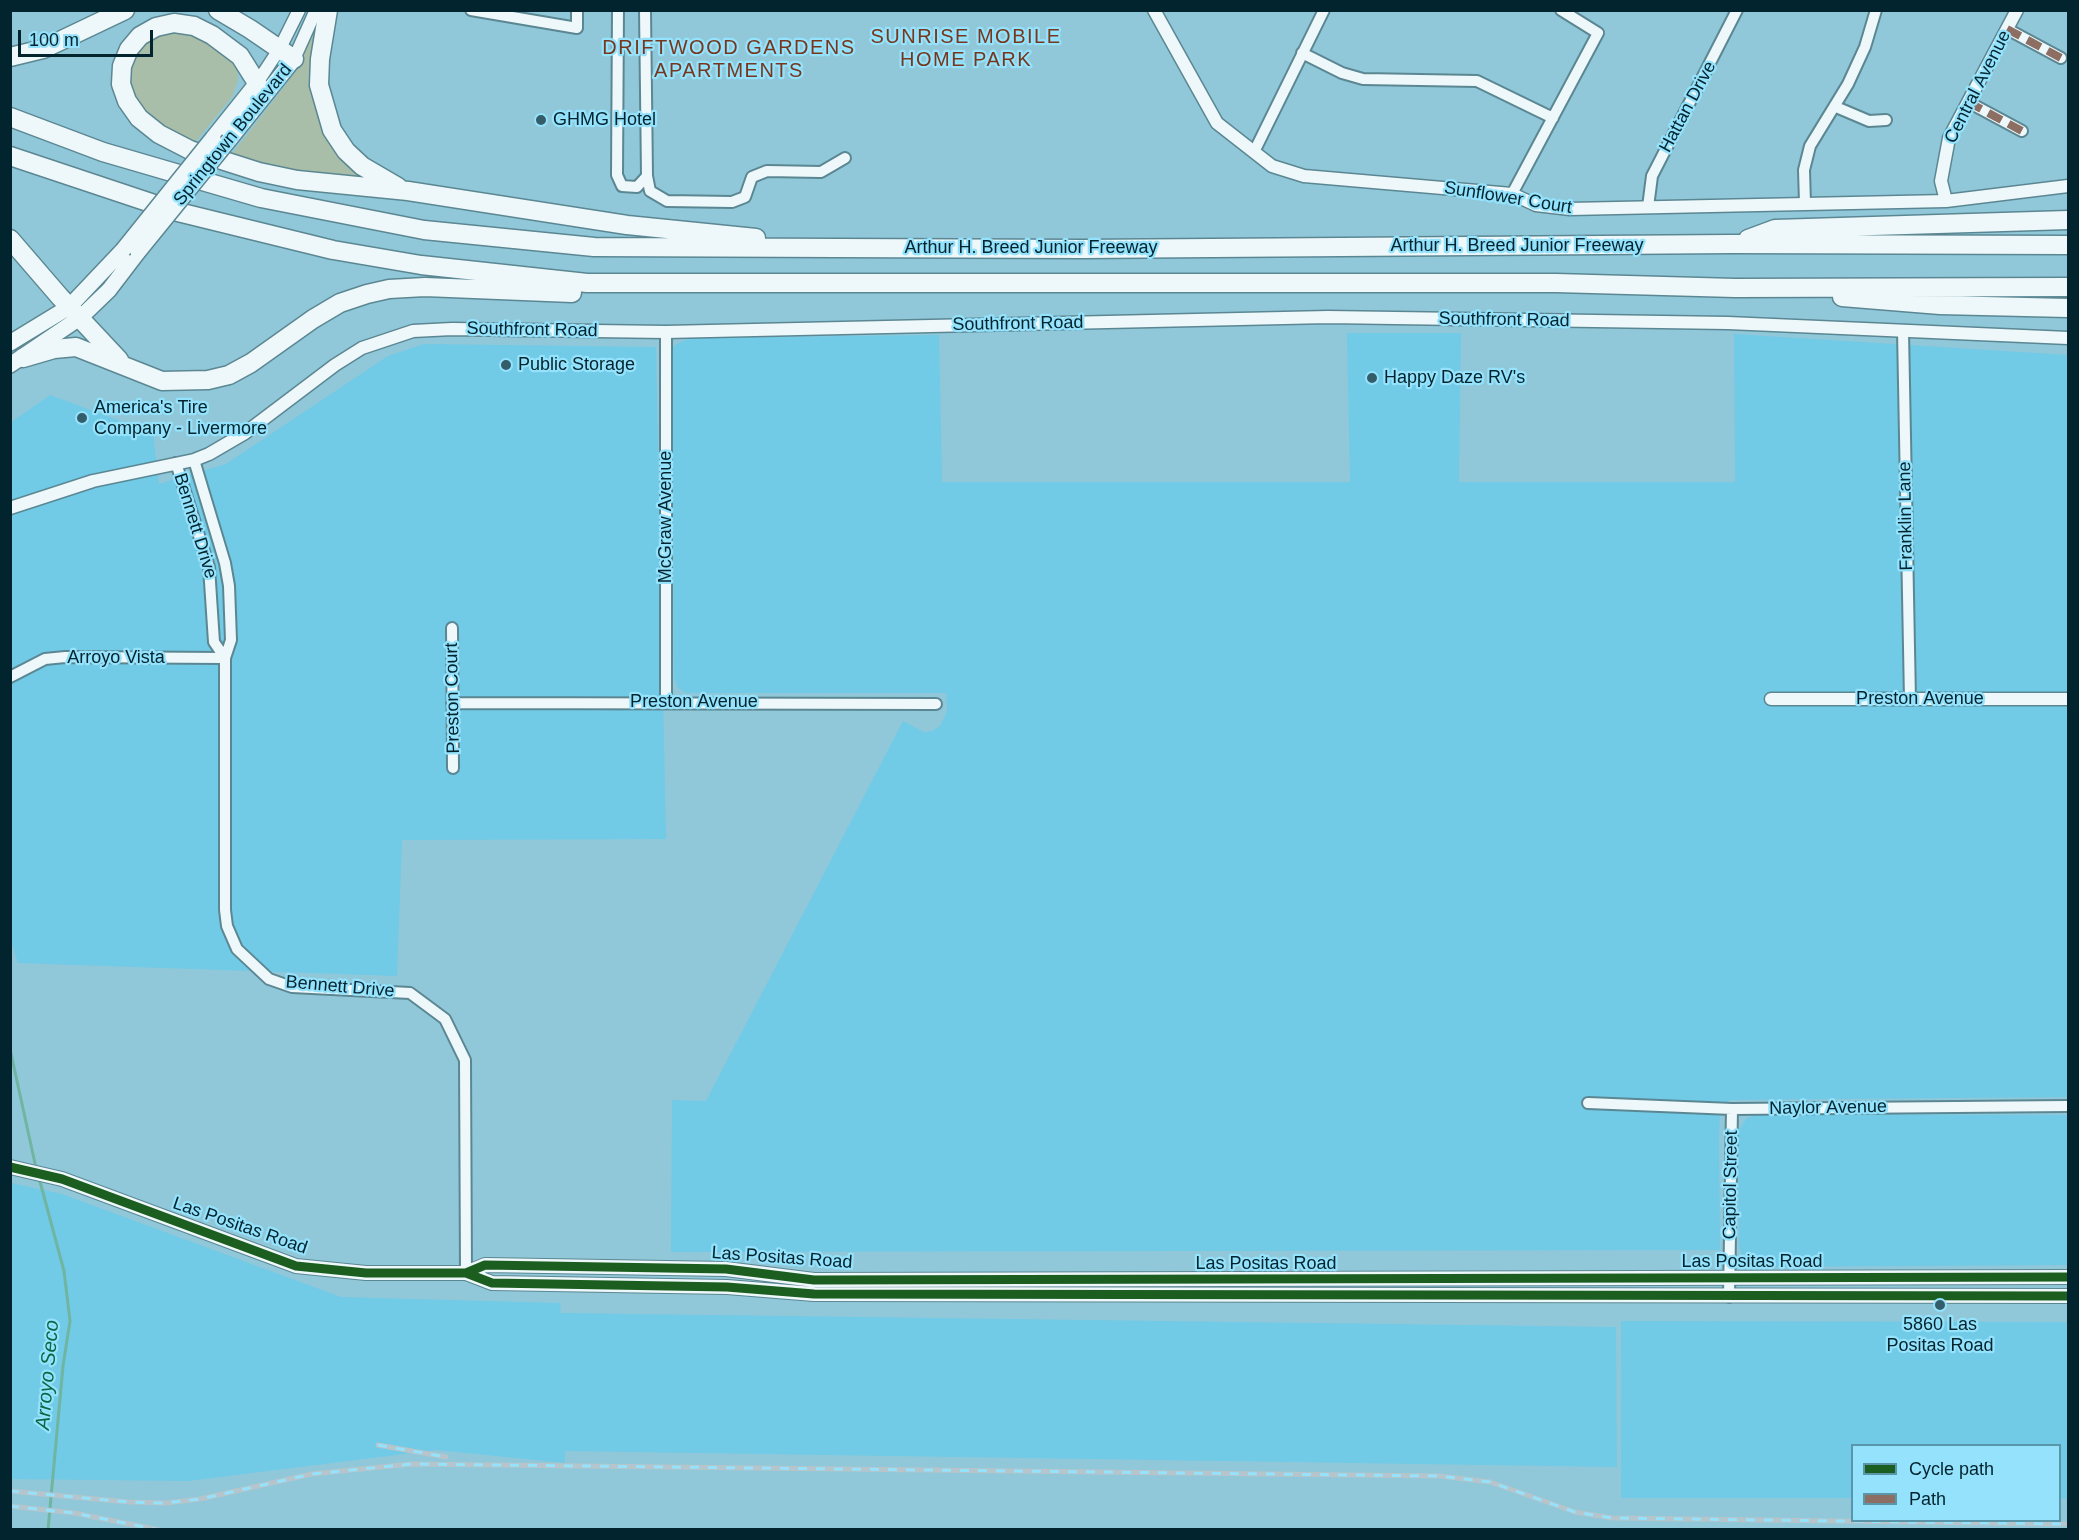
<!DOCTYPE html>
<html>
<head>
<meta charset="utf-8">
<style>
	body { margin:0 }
	#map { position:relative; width:2079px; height:1540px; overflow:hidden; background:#90c8d9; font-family:Helvetica,sans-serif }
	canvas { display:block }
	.frame { position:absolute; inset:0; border:12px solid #02242e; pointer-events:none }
	.legend { position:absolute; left:1851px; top:1444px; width:210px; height:78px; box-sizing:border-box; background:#94e2fc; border:2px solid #5a96aa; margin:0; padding:8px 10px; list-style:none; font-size:18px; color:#02242e }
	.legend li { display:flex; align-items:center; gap:12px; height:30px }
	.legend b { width:30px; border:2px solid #5a96aa }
	.scale { position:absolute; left:18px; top:30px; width:135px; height:27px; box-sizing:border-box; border:3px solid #02242e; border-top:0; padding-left:8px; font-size:18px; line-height:21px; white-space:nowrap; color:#02242e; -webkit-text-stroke:4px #94e2fc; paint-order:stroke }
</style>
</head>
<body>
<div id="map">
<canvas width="2079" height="1540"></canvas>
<div class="frame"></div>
<ul class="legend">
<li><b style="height:8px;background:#1b5e20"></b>Cycle path</li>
<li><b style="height:8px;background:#8d6e63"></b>Path</li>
</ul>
<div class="scale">100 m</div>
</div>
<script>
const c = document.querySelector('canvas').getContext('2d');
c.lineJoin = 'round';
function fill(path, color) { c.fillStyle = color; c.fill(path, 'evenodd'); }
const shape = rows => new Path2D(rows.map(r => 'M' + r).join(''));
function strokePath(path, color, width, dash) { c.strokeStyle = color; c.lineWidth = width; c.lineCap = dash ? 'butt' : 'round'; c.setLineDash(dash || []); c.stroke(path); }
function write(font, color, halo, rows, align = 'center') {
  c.font = font + ' Helvetica,sans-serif'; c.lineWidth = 4.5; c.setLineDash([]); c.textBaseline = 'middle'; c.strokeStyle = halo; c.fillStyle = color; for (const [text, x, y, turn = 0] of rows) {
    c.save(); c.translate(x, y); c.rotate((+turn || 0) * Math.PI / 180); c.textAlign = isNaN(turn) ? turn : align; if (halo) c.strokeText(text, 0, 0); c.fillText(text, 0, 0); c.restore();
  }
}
const built = shape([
	[1347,333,1461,333,1459,482,1735,482,1734,334,2068,355,2068,1097,1731,1100,1725,1103,1720,1114,1719,1137,1720,1250,671,1252,672,1100,706,1101,903,721,924,732,932,731,940,726,947,711,946,693,686,693,678,688,674,677,672,349,675,345,690,338,939,335,942,482,1350,482],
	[424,344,656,347,666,839,402,840,397,976,18,963,10,938,10,423,50,395,153,433,159,484,226,464,388,356],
	[1759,1114,2068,1115,2068,1265,1753,1267,1748,1264,1743,1259,1739,1246,1738,1131,1747,1118],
	[11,1183,62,1194,341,1297,560,1303,561,1313,1616,1327,1617,1467,565,1451,565,1463,436,1450,189,1481,11,1479],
	[1621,1321,2068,1322,2068,1499,2060,1499,2060,1446,1852,1446,1852,1498,1621,1498]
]);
const green = shape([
	[320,24,311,54,308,83,323,129,395,188,307,175,229,158,287,83],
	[166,29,199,36,237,66,238,81,232,97,193,145,155,125,128,90,129,59,137,44]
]);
const stream = shape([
	[10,1049,36,1168],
	[39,1178,64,1271,70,1321,63,1366,48,1530]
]);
const minor = shape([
	[471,10,577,28,577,10],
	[618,10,617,175,622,186,637,187,647,176,645,10],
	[2007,29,2061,58],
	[1302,53,1342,73,1363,79,1477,81,1553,118],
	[1968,102,2022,131],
	[1836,107,1869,121,1886,120],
	[1254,152,1324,10],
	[647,176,650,191,667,201,732,202,745,197,752,177,767,171,821,172,845,158],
	[1512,194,1598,33,1561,10],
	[1805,203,1804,170,1810,146,1848,84,1865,47,1876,10],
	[1648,207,1652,176,1737,10],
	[1903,331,1910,700],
	[666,332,666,702],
	[194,460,225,563,229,586,231,640,225,658,225,910,227,926,237,949,269,979,292,987,410,993,445,1019,465,1060,466,1273],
	[176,463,209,567,214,642,225,658],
	[452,628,453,768],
	[10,677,45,659,65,657,225,658],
	[452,703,936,704],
	[1588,1103,1732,1109,2068,1106],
	[1729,1297,1732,1109]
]);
const tertiary = shape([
	[1154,10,1217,123,1272,166,1304,176,1512,194,1536,205,1570,209,1946,201,2068,186],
	[294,59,316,10],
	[257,83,280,48,299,10],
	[1946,201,1941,181,1949,138,2017,10],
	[10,508,93,481,194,460,209,454,245,433,335,365,362,348,413,331,452,329,666,332,1328,317,1728,323,2068,338],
	[1771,699,2068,699]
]);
const secondary = shape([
	[10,1167,62,1179,296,1266,366,1273,466,1273,492,1283,727,1287,814,1294,2068,1296],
	[466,1273,485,1265,726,1269,814,1280,2068,1277]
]);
const primary = shape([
	[213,138,257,83],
	[229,140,294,59],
	[10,343,69,307,123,250],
	[10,365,81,317,109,290,138,252]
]);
const motorway = shape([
	[218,10,250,29,294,59],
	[328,10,320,59,319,85,332,130,346,151,362,166,398,187],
	[10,57,43,49,125,10],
	[257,83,240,56,212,35,194,26,174,23,156,27,140,36,129,49,122,66,121,84,127,101,139,118,159,134,190,150,259,172,297,180,408,191,627,225,756,238],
	[10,117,103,152,261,198,424,230,594,247,1082,249,1732,244,2068,245],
	[10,156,178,212,333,250,421,265,587,283,1556,283,1735,288,2068,287],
	[10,239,60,297,119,360],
	[1748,239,1775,229,2068,220],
	[1842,297,1940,305,2068,308],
	[23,358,54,349,76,347,162,381,208,380,229,375,251,363,313,319,340,303,367,294,389,289,425,287,572,293]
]);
const rail = shape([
	[378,1445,446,1457],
	[10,1491,128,1502,166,1503,200,1499,312,1474,411,1464,1440,1476,1490,1482,1575,1512,1612,1518,2068,1524],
	[10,1506,74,1513,160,1530]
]);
const primaryBridge = shape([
	[123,250,213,138],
	[138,252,229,140]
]);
const quiet = shape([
	[2007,29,2061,58],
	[1968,102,2022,131]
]);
const cycleway = shape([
	[10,1167,62,1179,296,1266,366,1273,466,1273,492,1283,727,1287,814,1294,2068,1296],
	[466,1273,485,1265,726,1269,814,1280,2068,1277]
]);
const markers = [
	[541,120,6,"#345d6a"],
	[506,365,6,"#345d6a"],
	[1372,378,6,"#345d6a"],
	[82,418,6,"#345d6a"],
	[1940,1305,6,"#345d6a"]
];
const streetNames = [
	["Central Avenue",1978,87,-63],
	["Hattan Drive",1688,107,-62],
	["Springtown Boulevard",233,135,-51],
	["Sunflower Court",1508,198,9],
	["Arthur H. Breed Junior Freeway",1517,246],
	["Arthur H. Breed Junior Freeway",1031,248],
	["Southfront Road",1504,320,1],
	["Southfront Road",1018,324,-1],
	["Southfront Road",532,330,1],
	["Franklin Lane",1906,516,-91],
	["McGraw Avenue",666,517,-90],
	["Bennett Drive",195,526,73],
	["Arroyo Vista",116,658],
	["Preston Court",453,698,-91],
	["Preston Avenue",1920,699],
	["Preston Avenue",694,702],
	["Bennett Drive",340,987,5],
	["Naylor Avenue",1828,1108,-1],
	["Capitol Street",1731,1185,-89],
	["Las Positas Road",240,1226,19],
	["Las Positas Road",782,1258,4],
	["Las Positas Road",1752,1262],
	["Las Positas Road",1266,1264]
];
const poiNames = [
	["GHMG Hotel",553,120],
	["Public Storage",518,365],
	["Happy Daze RV's",1384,378],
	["America's Tire",94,408],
	["Company - Livermore",94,429],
	["5860 Las",1940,1325,"center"],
	["Positas Road",1940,1346,"center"]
];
const neighbourhoodNames = [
	["SUNRISE MOBILE",966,37],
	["HOME PARK",966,60],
	["DRIFTWOOD GARDENS",729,48],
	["APARTMENTS",729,71]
];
const waterNames = [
	["Arroyo Seco",48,1375,-85]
];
fill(built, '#71cae6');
fill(green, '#a8bea8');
strokePath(stream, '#70b5a1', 3);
strokePath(minor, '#5b8793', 14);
strokePath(tertiary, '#5b8793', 15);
strokePath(secondary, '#5b8793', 16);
strokePath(primary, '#5b8793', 18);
strokePath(motorway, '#5b8793', 21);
strokePath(minor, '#eef7f9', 10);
strokePath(tertiary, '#eef7f9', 12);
strokePath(secondary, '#eef7f9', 14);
strokePath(primary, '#eef7f9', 15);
strokePath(motorway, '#eef7f9', 18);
strokePath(rail, '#b5c5cb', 5);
strokePath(rail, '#94e2fc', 3, [9]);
strokePath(primaryBridge, '#5b8793', 18, []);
strokePath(primaryBridge, '#eef7f9', 15);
strokePath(quiet, '#8d6e63', 8, [15, 8]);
strokePath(cycleway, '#1b5e20', 9);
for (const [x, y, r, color] of markers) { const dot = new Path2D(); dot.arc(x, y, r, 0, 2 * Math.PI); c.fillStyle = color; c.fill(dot); strokePath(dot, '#94e2fc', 2); }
write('18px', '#02242e', '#94e2fc', streetNames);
write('18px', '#02242e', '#94e2fc', poiNames, 'left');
c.letterSpacing = '1.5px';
write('20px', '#78371c', '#94e2fc', neighbourhoodNames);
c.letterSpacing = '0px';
write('italic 20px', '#096846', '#94e2fc', waterNames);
</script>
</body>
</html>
